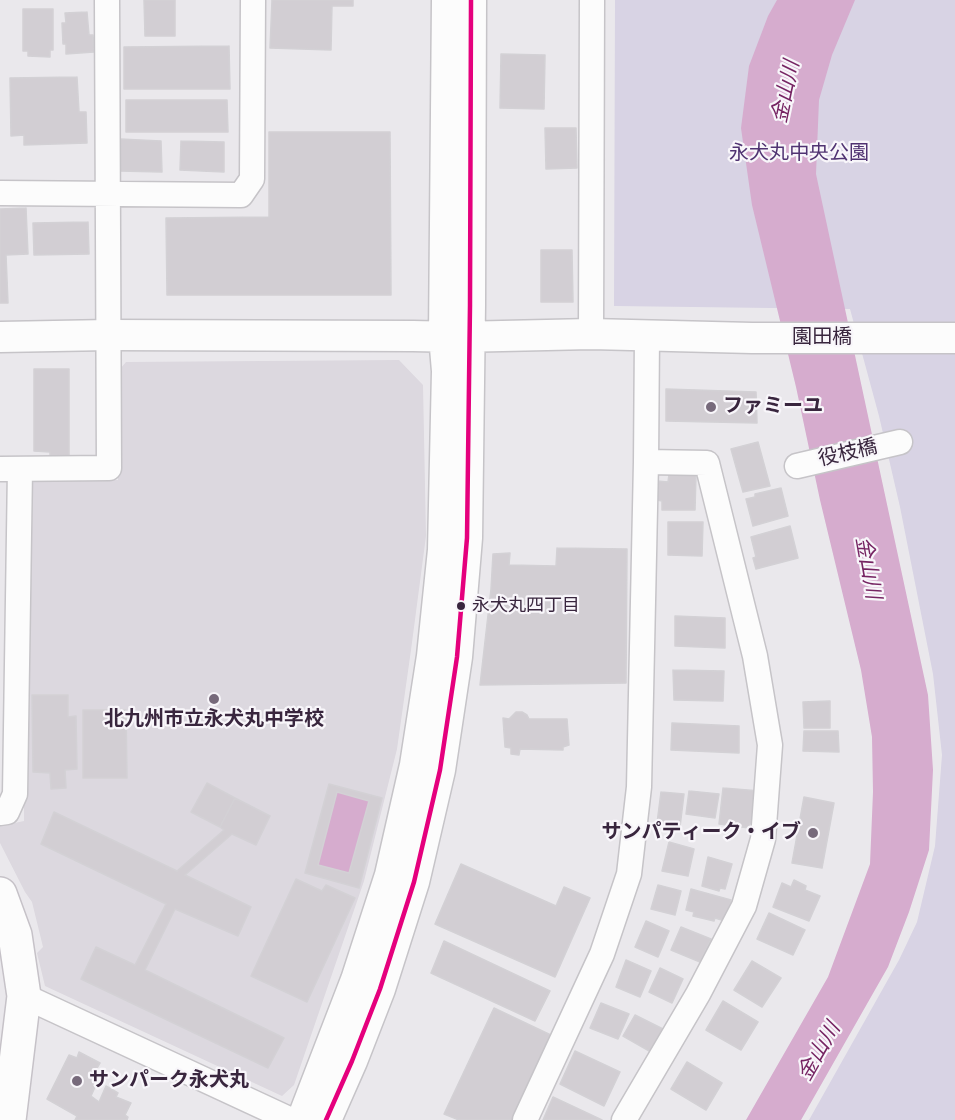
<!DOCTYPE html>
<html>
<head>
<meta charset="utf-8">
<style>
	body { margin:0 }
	canvas { display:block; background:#eae8ec }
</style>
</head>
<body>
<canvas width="955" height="1120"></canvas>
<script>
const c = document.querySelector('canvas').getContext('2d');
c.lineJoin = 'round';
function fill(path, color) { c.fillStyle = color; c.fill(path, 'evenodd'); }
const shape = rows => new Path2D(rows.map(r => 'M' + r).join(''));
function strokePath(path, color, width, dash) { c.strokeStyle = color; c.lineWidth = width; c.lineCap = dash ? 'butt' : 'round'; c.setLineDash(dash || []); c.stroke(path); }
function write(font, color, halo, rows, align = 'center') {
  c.font = font + ' Poppins,"Noto Sans JP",sans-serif'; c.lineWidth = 4.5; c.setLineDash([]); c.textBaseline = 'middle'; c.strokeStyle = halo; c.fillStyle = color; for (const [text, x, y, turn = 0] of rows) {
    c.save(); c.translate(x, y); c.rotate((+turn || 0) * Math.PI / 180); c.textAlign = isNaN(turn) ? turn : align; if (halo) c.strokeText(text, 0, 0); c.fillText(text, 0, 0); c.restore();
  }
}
const built = shape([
	[399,360,423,385,426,536,411,650,397,749,364,881,294,1085,282,1096,45,986,37,953,43,947,32,902,25,892,0,843,0,826,24,821,24,483,33,477,118,480,120,369,126,362]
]);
const green = shape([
	[615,0,955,0,955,1120,809,1120,899,960,917,922,935,846,942,755,933,674,900,507,879,416,850,309,614,306]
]);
const water = shape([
	[777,0,855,0,832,55,819,100,816,174,928,695,933,770,929,850,909,912,888,967,801,1120,746,1120,828,977,870,864,873,792,872,737,861,670,820,500,796,387,752,205,741,128,749,66,768,16],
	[337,792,369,801,349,873,318,865]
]);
const building = shape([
	[144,0,175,0,175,36,145,36,144,0],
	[272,0,353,0,353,6,332,6,331,50,270,48,272,0],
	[23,9,53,9,53,50,50,50,50,57,28,56,28,51,23,51,23,9],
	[87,12,89,35,93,35,94,52,66,54,66,44,63,44,62,23,66,23,65,13,87,12],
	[229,46,230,89,124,89,124,47,229,46],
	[501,54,545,55,544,109,500,108,501,54],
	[77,77,79,112,86,112,87,143,24,145,24,135,11,136,10,78,77,77],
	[126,100,227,100,228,132,126,132,126,100],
	[545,128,576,128,577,168,546,169,545,128],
	[269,132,390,132,391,295,167,295,166,218,269,217,269,132],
	[120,139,161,141,162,172,119,171,120,139],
	[181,141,224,142,224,172,180,170,181,141],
	[26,208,28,254,6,255,8,303,0,303,0,209,26,208],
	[88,222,89,254,34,255,33,223,88,222],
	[541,250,572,250,573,302,541,302,541,250],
	[34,369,69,369,69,460,50,460,50,452,34,451,34,369],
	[666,389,756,392,757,423,666,421,666,389],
	[758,442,770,486,743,492,731,449,758,442],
	[669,474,696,475,695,510,662,510,662,501,657,500,657,481,668,482,669,474],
	[781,488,788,516,753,526,746,499,755,497,755,494,781,488],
	[668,522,703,522,702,556,668,555,668,522],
	[790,526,798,558,756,569,753,558,756,557,751,537,790,526],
	[557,548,627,549,626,683,480,685,491,589,493,554,510,553,509,565,556,566,557,548],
	[675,616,725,618,725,648,675,646,675,616],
	[673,670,724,671,723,701,674,700,673,670],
	[32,695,68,695,68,717,76,716,77,769,65,770,66,788,51,789,50,773,33,772,32,695],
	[830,701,830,728,804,728,803,702,830,701],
	[83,710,126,710,127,778,83,778,83,710],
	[516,712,522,712,527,715,529,719,567,719,569,745,563,747,563,750,520,749,519,755,511,754,511,748,505,747,503,718,509,719,516,712],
	[672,723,739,726,739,753,671,750,672,723],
	[804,731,838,731,839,752,803,751,804,731],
	[207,783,235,798,220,827,191,812,207,783],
	[329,784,382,798,359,888,305,873,329,784],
	[337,792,369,801,349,873,318,865,337,792],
	[723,788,760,791,756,824,750,823,749,828,719,824,723,788],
	[689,791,719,794,715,818,686,814,689,791],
	[661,792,684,794,680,827,657,823,661,792],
	[804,797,834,803,822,868,792,863,804,797],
	[235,798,270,816,256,845,232,834,185,875,251,907,238,936,175,909,145,970,284,1038,268,1068,81,979,96,947,135,965,166,904,41,844,54,812,177,871,224,830,220,827,235,798],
	[669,842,694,849,688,876,662,871,669,842],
	[708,857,732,864,725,889,720,888,719,891,702,886,708,857],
	[461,864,556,906,564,887,590,898,555,977,435,924,461,864],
	[296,879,322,891,326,885,355,898,307,1002,251,976,296,879],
	[794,880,806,886,805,890,820,896,809,921,773,907,782,883,791,887,794,880],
	[658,885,681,891,675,915,651,909,658,885],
	[691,889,731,900,725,921,715,918,714,921,693,916,694,912,686,910,691,889],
	[769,913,805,930,793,955,757,939,769,913],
	[646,921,669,931,658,957,635,947,646,921],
	[681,927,711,939,700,962,671,950,681,927],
	[444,941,550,991,535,1021,431,973,444,941],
	[626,960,651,971,640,997,616,987,626,960],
	[752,961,781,978,762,1007,734,990,752,961],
	[660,968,683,979,672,1003,649,992,660,968],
	[723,1001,758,1022,741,1050,706,1030,723,1001],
	[601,1003,629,1014,618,1039,590,1028,601,1003],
	[494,1008,555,1037,516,1120,459,1120,444,1114,494,1008],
	[635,1015,663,1029,651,1052,623,1036,635,1015],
	[575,1051,620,1072,604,1106,560,1084,575,1051],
	[79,1052,100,1063,94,1073,100,1076,91,1096,99,1102,106,1086,118,1093,116,1097,131,1103,125,1115,128,1117,127,1120,75,1120,77,1116,47,1099,69,1055,77,1058,79,1052],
	[687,1062,722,1083,706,1110,671,1089,687,1062],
	[553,1097,602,1120,543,1120,553,1097]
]);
const minor = shape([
	[0,193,241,195,252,179,253,0],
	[591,334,592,0],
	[797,466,900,442],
	[0,469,109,468,107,0],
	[0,813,7,812,15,794,20,469],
	[24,996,291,1120],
	[525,1120,602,954,629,874,639,787,646,462,647,336],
	[624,1120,698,994,744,906,763,839,770,745,755,656,707,463,646,462]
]);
const tertiary = shape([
	[0,337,109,335,413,336,458,337,591,334,752,338,955,338],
	[302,1120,356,980,390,875,415,765,432,656,443,550,447,371,444,336,447,0],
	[326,1120,352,1061,380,989,414,882,440,770,457,657,467,538,470,305,471,0]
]);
const secondary = shape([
	[0,894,15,935,24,996,9,1120]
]);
const bus1 = shape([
	[326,1120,352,1061,380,989,414,882,440,770,457,657,467,538,470,305,471,0]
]);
const markers = [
	[711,407,6,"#776a7b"],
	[461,606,5,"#39263e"],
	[214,699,6,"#776a7b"],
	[813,833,6,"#776a7b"],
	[77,1081,6,"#776a7b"]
];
const busNames = [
	["永犬丸四丁目",472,606]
];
const parkNames = [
	["永犬丸中央公園",799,154]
];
const streetNames = [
	["園田橋",822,338],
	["役枝橋",848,454,-13]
];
const poiNames = [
	["ファミーユ",723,407],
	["北九州市立永犬丸中学校",214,720,"center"],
	["サンパティーク・イブ",801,833,"right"],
	["サンパーク永犬丸",89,1081]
];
const waterNames = [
	["金山川",787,92,-78],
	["金山川",867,568,80],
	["金山川",820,1052,-60]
];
fill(built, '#dcd8df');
fill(green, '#d8d3e4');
fill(water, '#d6acce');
fill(building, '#d2ced3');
strokePath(building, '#d3d1d5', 1.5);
strokePath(minor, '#c6c4c8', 27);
strokePath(tertiary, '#c6c4c8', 33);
strokePath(secondary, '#c6c2c8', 36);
strokePath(minor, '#fcfcfc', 24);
strokePath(tertiary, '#fcfcfc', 30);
strokePath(secondary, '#fcfcfc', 33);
strokePath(bus1, '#e5007d', 4.5);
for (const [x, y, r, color] of markers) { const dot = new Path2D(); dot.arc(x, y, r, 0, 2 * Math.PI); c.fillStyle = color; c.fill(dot); strokePath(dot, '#f8f6fa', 2); }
write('18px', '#39263e', '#f8f6fa', busNames, 'left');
write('20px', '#503372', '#f8f6fa', parkNames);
write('20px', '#39263e', '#f8f6fa', streetNames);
write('bold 20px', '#39263e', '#f8f6fa', poiNames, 'left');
write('italic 21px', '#762463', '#f8f6fa', waterNames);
</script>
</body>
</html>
